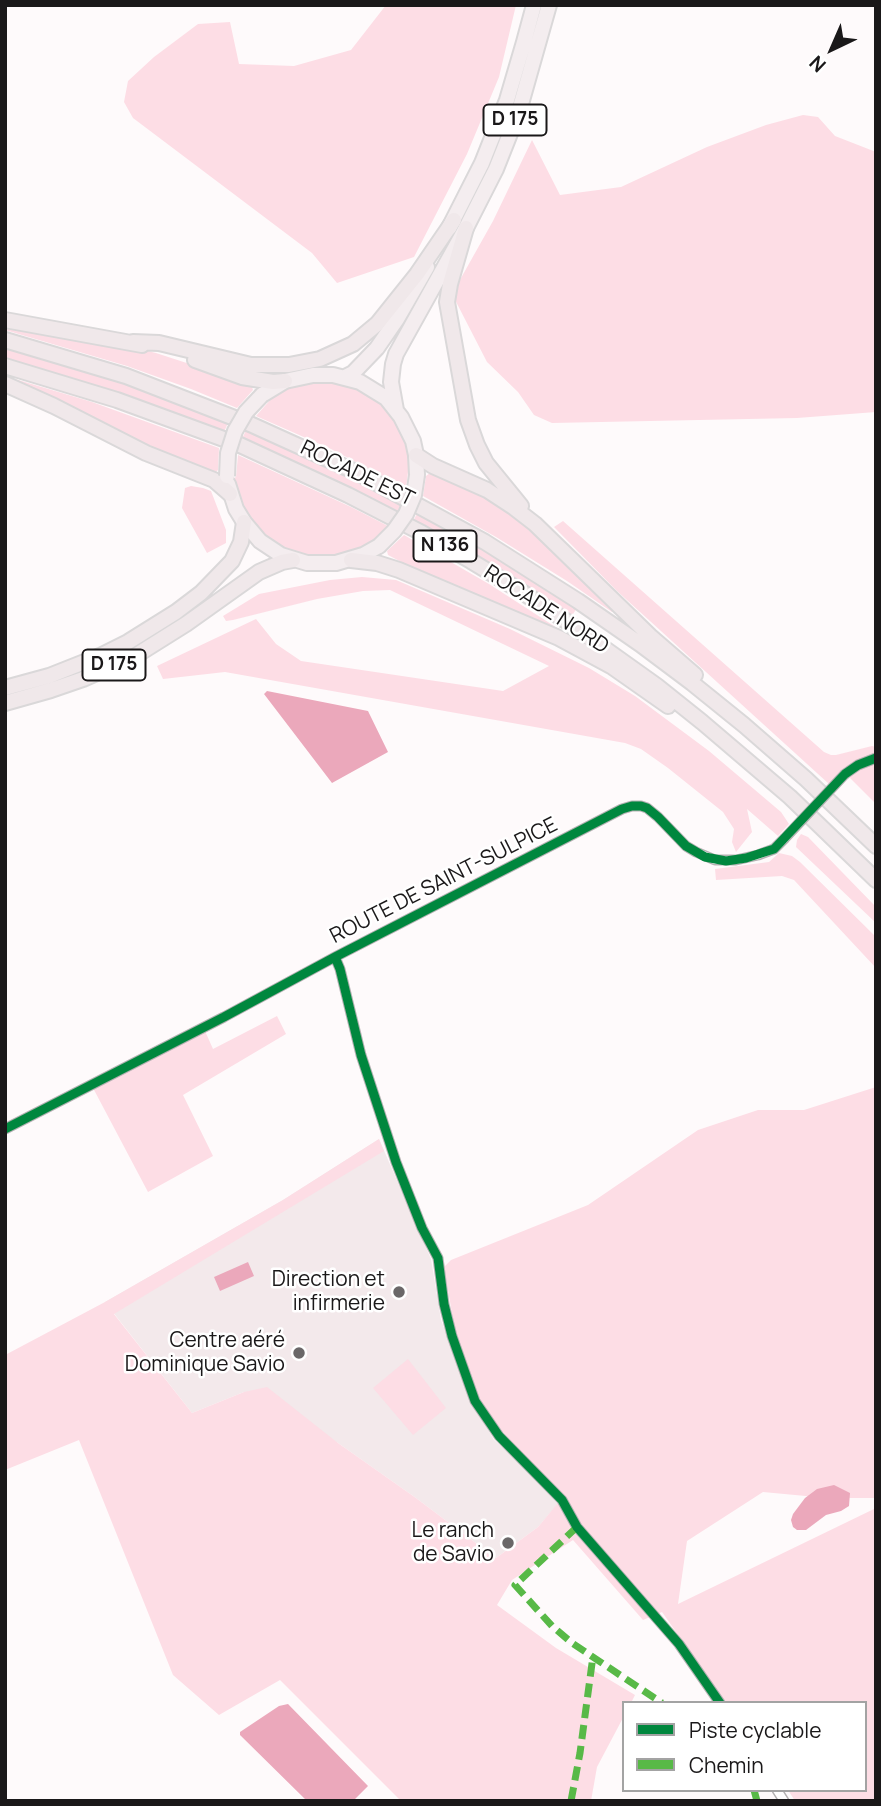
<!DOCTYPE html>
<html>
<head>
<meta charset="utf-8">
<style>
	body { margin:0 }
	#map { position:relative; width:881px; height:1806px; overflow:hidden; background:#fefafb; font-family:Manrope,sans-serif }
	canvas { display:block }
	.frame { position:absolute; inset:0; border:7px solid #1a1819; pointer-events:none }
	.legend { position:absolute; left:622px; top:1701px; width:245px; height:91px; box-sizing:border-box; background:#fff; border:2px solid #a3a3a3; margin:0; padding:9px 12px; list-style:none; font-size:21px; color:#1a1819 }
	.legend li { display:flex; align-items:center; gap:14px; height:35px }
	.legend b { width:35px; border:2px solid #a3a3a3 }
	.north { position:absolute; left:797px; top:14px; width:70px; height:70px; -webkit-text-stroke:5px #fff; paint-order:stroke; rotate:224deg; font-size:19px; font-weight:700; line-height:28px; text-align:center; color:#1a1819 }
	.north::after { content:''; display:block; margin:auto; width:24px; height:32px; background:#1a1819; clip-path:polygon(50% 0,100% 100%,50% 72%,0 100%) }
</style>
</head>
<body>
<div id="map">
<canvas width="881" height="1806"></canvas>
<div class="frame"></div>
<ul class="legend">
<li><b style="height:9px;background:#00873e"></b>Piste cyclable</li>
<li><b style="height:9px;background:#58b947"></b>Chemin</li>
</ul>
<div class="north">N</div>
</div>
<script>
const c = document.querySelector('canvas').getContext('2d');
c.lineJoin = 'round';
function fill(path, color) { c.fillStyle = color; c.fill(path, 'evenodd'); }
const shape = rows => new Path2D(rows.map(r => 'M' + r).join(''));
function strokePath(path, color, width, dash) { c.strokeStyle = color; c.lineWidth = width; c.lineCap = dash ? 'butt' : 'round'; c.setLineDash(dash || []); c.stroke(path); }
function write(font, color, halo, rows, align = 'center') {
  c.font = font + ' Manrope,sans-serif'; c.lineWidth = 5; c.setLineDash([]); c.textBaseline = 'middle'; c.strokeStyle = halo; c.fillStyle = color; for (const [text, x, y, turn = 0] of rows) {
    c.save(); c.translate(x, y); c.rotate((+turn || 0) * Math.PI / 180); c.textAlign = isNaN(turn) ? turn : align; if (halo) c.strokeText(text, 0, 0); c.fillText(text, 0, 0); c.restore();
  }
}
const built = shape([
	[379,1139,431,1259,441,1320,472,1402,494,1440,525,1467,558,1504,538,1527,496,1558,492,1559,477,1544,416,1498,338,1443,244,1392,192,1413,105,1302,283,1200]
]);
const green = shape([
	[386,5,516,5,499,77,467,154,414,257,337,283,312,253,133,118,124,102,128,81,154,57,198,24,230,22,239,64,294,66,351,50],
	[803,115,818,117,835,136,876,152,876,412,797,418,552,423,534,415,518,392,487,362,452,294,493,221,532,140,560,195,621,187,707,147,766,125],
	[5,325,110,342,156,353,251,384,253,390,237,408,191,389,127,366,5,330],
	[5,347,103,376,228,423,224,432,131,397,5,359],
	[5,376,92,402,219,448,218,470,216,472,184,462,152,448,5,380],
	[332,381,356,388,371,397,384,406,394,418,402,433,411,464,409,464,406,488,331,449,256,416,271,399,271,397,280,392,299,385],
	[246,430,344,474,402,503,397,512,301,465,242,439],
	[238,455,351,507,388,526,387,528,367,545,340,556,319,557,306,555,282,548,264,535,249,518,244,510,234,478,236,477],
	[431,472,485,496,523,520,615,609,612,612,567,581,496,537,423,496,426,476],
	[191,486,203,488,211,491,226,530,226,543,207,553,182,508,185,488],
	[418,512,499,558,577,608,571,617,413,521],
	[563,521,824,752,831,755,836,755,872,746,876,747,876,753,844,768,829,784,617,591,554,527],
	[404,535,489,584,585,646,538,622,409,566,388,555,387,551],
	[362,577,396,580,510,629,589,668,635,696,709,751,781,812,789,824,778,836,747,809,752,832,736,852,732,842,734,829,723,812,668,768,641,749,625,743,225,672,163,679,157,666,256,619,276,644,301,661,503,691,549,666,390,590,363,591,317,599,233,620,226,621,223,616,259,594,330,580],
	[876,763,876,804,849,777,859,769],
	[801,834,808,837,876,907,876,923,796,847,797,840],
	[779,853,792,856,800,862,876,937,876,968,794,880,782,876,716,880,715,869,769,862],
	[277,1016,286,1034,183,1095,213,1156,148,1192,93,1088,205,1031,213,1049],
	[876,1087,876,1498,827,1498,763,1492,687,1541,678,1604,876,1508,876,1798,871,1801,795,1801,788,1790,865,1790,865,1703,726,1703,662,1612,643,1620,573,1540,512,1580,497,1605,556,1648,635,1695,631,1703,624,1703,624,1716,597,1767,591,1801,401,1801,280,1680,219,1715,173,1675,79,1440,5,1470,5,1352,7,1354,105,1302,283,1200,379,1139,384,1151,114,1314,192,1413,244,1392,267,1387,338,1443,416,1498,477,1544,492,1558,496,1558,538,1527,563,1497,503,1432,477,1398,454,1325,444,1267,451,1260,588,1205,698,1130,758,1110,804,1110],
	[408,1359,446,1408,413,1435,373,1388]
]);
const water = shape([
	[267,691,368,711,388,752,332,783,264,694],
	[248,1262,254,1276,220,1291,214,1277],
	[834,1485,850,1493,849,1506,841,1511,826,1515,806,1530,797,1530,793,1527,791,1520,793,1514,805,1498,817,1489],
	[288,1704,368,1786,353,1801,307,1801,240,1735,240,1732,279,1706]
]);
const minor = shape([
	[845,774,858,765,876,758],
	[335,957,340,969,361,1055,396,1162,422,1228,438,1258,444,1304,452,1336,475,1401,499,1436,562,1500,577,1527,679,1644,720,1703],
	[5,1129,224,1017,335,957,622,809,632,806,641,806,647,808,658,817,686,846,696,852,715,860,736,860,758,855,774,849,784,839],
	[777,1790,784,1801]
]);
const primary = shape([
	[449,228,482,163,507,100,524,42,534,5],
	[345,377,353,373,377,348,397,319,427,267],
	[262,395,285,381,313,375,333,375,360,382,386,398,401,417,413,441,416,455,417,475],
	[396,410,391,382,393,364,396,354,466,228,496,169,519,111,549,5],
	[228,484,236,509,244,522,260,541,281,555,307,563,336,563,363,555,379,546]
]);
const trunk = shape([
	[466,228,450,284,447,302,468,420,477,445,486,463,521,506],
	[5,320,142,345],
	[5,340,126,376,250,424,358,473,485,542,578,601,640,644,692,683,744,725,806,779,876,846],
	[133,342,159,343,251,365,289,365,320,359,353,344,377,324,417,274,454,220],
	[195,360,242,377,273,382,285,381],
	[5,366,117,400,240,445,348,495,422,533,471,561,519,590,566,621,657,686,702,722,790,797,876,880],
	[5,384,54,406,146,453,214,480,230,494],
	[416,455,433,466,487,490,513,507,535,524,650,636,695,675],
	[351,560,377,563,399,570,559,638,611,666,668,706],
	[5,688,49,676,102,655,128,642,176,612,201,593,232,561,241,542,244,522],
	[5,703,51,690,83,679,135,656,186,624,259,572,282,562,293,560]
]);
const minorBridge = shape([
	[784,839,845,774]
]);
const primaryBridge = shape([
	[227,476,228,453,235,431,246,412,262,395],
	[379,546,394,531,406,514,414,495,417,475]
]);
const quiet = shape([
	[577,1527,515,1585,552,1626,572,1643,662,1703],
	[754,1790,757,1801],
	[571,1801,580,1753,593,1656]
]);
const cycleway = shape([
	[335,957,340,969,361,1055,396,1162,422,1228,438,1258,444,1304,452,1336,475,1401,499,1436,562,1500,577,1527,679,1644,720,1703],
	[5,1129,224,1017,335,957,622,809,632,806,641,806,647,808,658,817,686,846,705,857,726,861,746,858,774,849,845,774,858,765,876,758]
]);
const markers = [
	[399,1292,7,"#6a6768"],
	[299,1353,7,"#6a6768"],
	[508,1543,7,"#6a6768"]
];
const shields = [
	[515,120,63],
	[445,546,63],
	[114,665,63]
];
const shieldNames = [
	["D 175",515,120],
	["N 136",445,546],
	["D 175",114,665]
];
const streetNames = [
	["ROCADE EST",357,474,26],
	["ROCADE NORD",546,610,33],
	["ROUTE DE SAINT-SULPICE",444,881,-27]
];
const poiNames = [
	["Direction et",385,1280],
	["infirmerie",385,1304],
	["Centre aéré",285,1341],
	["Dominique Savio",285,1365],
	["Le ranch",494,1531],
	["de Savio",494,1555]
];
fill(built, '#f3e9eb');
fill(green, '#fddde5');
fill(water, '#eba8bb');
strokePath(minor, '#b4b1b2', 11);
strokePath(primary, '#dad8d9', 18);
strokePath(trunk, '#dad8d9', 18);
strokePath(minor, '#fffefe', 8);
strokePath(primary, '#f4edef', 14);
strokePath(trunk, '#f0e8ea', 14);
strokePath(minorBridge, '#b4b1b2', 11, []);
strokePath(primaryBridge, '#dad8d9', 18, []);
strokePath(minorBridge, '#fffefe', 8);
strokePath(primaryBridge, '#f4edef', 14);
strokePath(quiet, '#58b947', 7, [14, 7]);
strokePath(cycleway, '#00873e', 9);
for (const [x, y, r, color] of markers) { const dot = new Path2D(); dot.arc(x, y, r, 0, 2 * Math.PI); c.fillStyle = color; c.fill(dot); strokePath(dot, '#fff', 2.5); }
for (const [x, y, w] of shields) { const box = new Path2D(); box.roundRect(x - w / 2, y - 15.5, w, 31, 5); c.fillStyle = '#fff'; c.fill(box); strokePath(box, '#1a1819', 2); }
write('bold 19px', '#1a1819', null, shieldNames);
write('21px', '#1a1819', '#fff', streetNames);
write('21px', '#1a1819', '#fff', poiNames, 'right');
</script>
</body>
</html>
